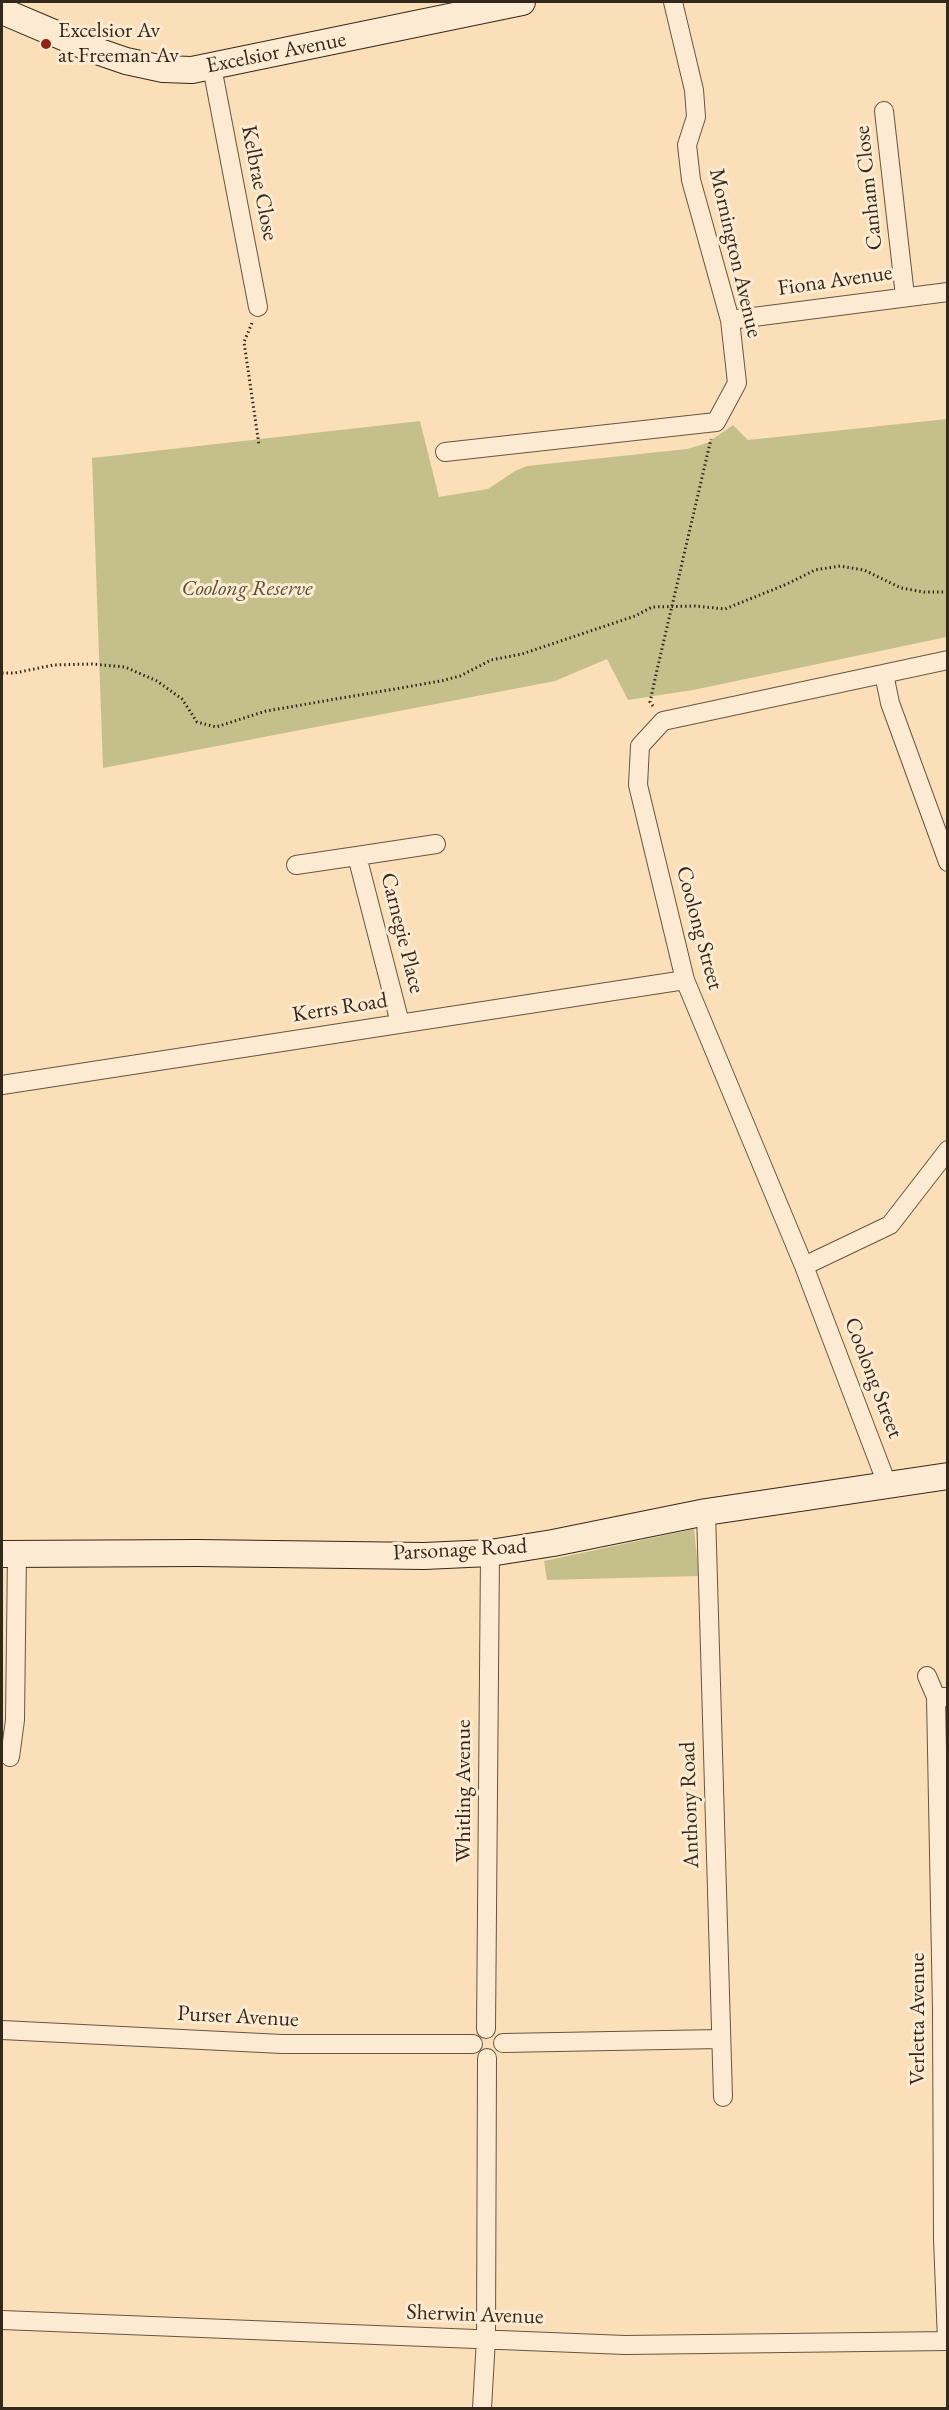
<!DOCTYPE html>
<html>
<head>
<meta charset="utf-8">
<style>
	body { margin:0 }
	#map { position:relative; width:949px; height:2410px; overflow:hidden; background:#fbdfb9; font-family:"EB Garamond",serif }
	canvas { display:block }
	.frame { position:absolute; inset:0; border:3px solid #33281a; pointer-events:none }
</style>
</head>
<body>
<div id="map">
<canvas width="949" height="2410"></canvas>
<div class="frame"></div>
</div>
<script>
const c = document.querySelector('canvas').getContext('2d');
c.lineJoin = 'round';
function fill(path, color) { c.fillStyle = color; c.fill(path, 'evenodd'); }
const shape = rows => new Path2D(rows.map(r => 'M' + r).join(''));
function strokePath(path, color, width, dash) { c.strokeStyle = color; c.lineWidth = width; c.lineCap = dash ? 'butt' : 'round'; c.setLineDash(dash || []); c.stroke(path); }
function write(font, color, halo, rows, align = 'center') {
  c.font = font + ' "EB Garamond",serif'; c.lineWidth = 6; c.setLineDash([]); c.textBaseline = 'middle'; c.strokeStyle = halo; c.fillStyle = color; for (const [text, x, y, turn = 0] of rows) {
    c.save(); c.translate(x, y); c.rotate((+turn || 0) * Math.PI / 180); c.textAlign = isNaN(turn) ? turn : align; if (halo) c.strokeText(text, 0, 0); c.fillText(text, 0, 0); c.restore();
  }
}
const green = shape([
	[947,419,947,637,693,690,628,700,607,659,555,681,103,768,92,458,420,421,439,497,488,489,515,471,527,466,687,449,707,443,733,425,748,440],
	[694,1529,699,1576,547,1580,544,1561]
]);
const path = shape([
	[252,323,244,342,259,445],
	[2,673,15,673,53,665,92,664,125,667,157,681,182,699,197,722,216,727,266,711,441,681,460,676,491,660,522,654,635,616,652,607,695,606,725,609,787,584,815,570,840,566,864,570,901,588,924,592,948,592],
	[653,706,650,702,657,670,711,439]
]);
const street = shape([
	[212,67,258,307],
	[884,111,905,296],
	[730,320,948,292],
	[445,452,716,422,737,383,730,320,691,180,687,145,696,117,694,90,673,2],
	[884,674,890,703,948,862],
	[296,865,357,856],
	[400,1023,357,856,436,844],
	[2,1085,685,980],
	[804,1266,890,1225,948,1150],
	[887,1484,804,1266,685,980,638,785,640,746,663,721,948,660],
	[706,1512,723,2097],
	[927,1676,936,1697],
	[10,1757,15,1720,17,1554],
	[486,2029,490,1553],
	[2,2030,282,2044,473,2044],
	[503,2043,720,2039],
	[2,2320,625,2345,948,2341],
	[947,2341,943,2239,942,2011,936,1697,948,1697],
	[482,2408,486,2339,487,2058]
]);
const secondary = shape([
	[2,11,94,50,126,61,163,69,192,70,522,2],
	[2,1554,198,1553,424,1556,490,1553,553,1543,706,1512,948,1476]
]);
const markers = [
	[46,44,6,"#8f2418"]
];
const poiNames = [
	["Excelsior Av",58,31],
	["at Freeman Av",58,56]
];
const streetNames = [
	["Excelsior Avenue",276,53,-11],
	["Kelbrae Close",259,183,79],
	["Canham Close",869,188,-96],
	["Mornington Avenue",735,253,77],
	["Fiona Avenue",835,281,-8],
	["Coolong Street",699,928,75],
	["Carnegie Place",402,933,76],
	["Kerrs Road",340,1008,-9],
	["Coolong Street",873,1378,69],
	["Parsonage Road",460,1550,-3],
	["Whitling Avenue",464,1791,-90],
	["Anthony Road",690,1805,-92],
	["Purser Avenue",238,2017,3],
	["Verletta Avenue",918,2019,-90],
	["Sherwin Avenue",475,2315,2]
];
const parkNames = [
	["Coolong Reserve",247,589]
];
fill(green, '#c5c08b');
strokePath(street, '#655642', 20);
strokePath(secondary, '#33281a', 28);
strokePath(path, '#33281a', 3, [1.5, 3]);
strokePath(street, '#fcead2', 18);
strokePath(secondary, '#fcead2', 26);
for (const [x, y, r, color] of markers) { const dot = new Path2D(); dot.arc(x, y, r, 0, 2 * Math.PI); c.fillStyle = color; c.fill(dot); strokePath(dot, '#fcead2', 2); }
write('22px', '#33281a', '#fcead2', poiNames, 'left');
write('22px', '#33281a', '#fcead2', streetNames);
write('italic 22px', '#584e36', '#fcead2', parkNames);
</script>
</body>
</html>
